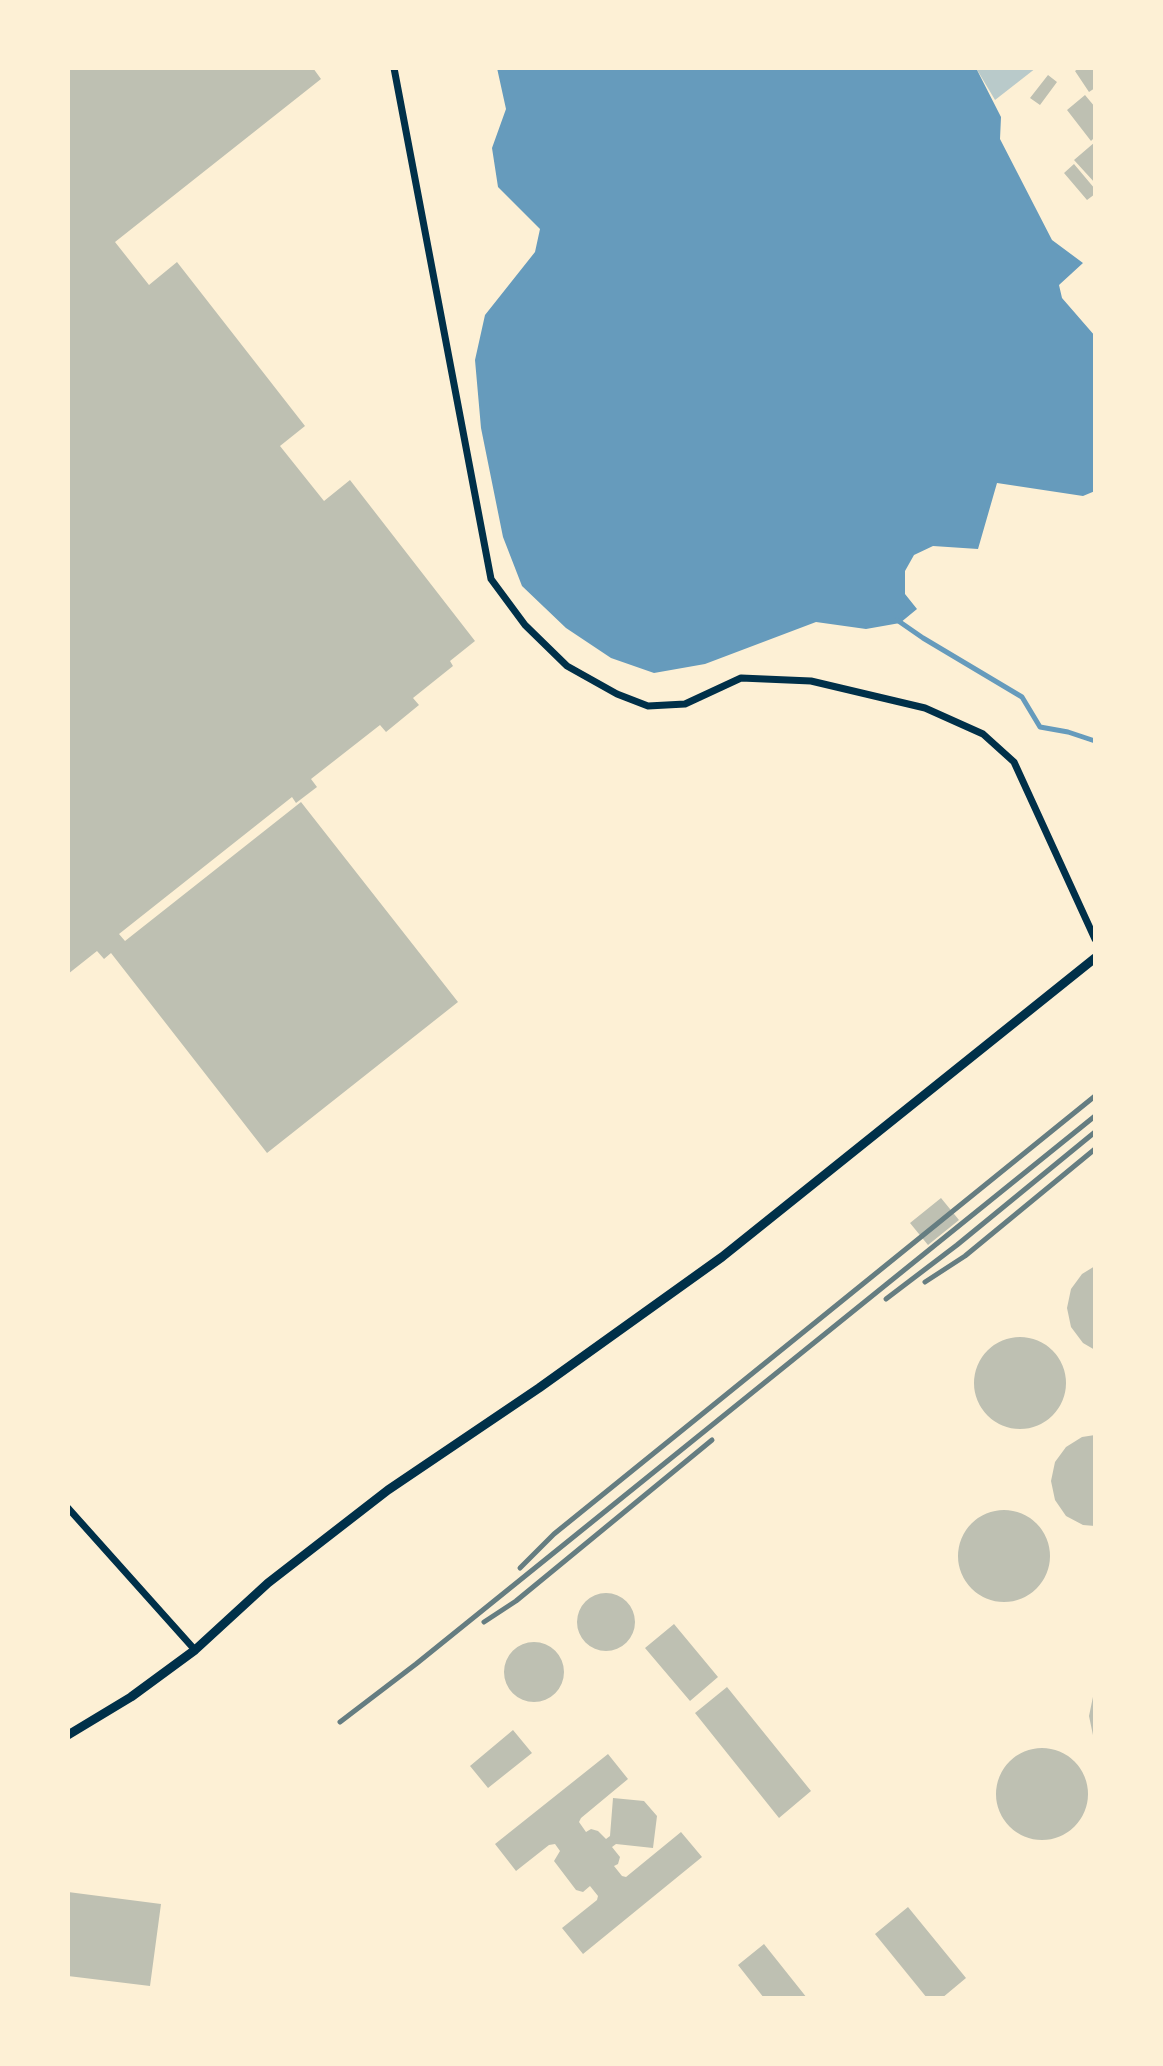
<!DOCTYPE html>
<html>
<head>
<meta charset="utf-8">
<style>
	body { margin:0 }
	#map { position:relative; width:1163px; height:2066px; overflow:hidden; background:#fdf0d5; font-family:Figtree,sans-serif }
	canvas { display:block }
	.frame { position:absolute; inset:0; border:70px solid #fdf0d5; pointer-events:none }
</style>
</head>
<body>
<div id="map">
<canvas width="1163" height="2066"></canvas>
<div class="frame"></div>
</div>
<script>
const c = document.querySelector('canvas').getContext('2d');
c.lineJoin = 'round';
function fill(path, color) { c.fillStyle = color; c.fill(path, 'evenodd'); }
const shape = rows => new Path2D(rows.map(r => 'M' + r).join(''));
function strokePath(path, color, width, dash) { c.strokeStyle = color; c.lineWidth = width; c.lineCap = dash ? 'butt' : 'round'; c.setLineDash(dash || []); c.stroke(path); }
const green = shape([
	[976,68,1036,68,995,100]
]);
const water = shape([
	[497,68,976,68,1001,117,1000,139,1052,240,1083,263,1059,285,1062,298,1095,336,1095,491,1083,496,997,483,978,549,933,546,914,555,905,571,905,594,917,609,900,623,866,629,816,622,705,664,654,673,611,658,566,628,522,586,503,537,481,428,475,360,485,315,535,252,540,229,498,187,492,148,506,109]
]);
const stream = shape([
	[897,620,923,638,1022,697,1040,727,1068,732,1095,741]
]);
const building = shape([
	[68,68,313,68,321,79,115,242,149,285,177,262,305,426,280,446,324,501,350,480,475,641,450,661,453,666,413,698,419,705,386,732,380,725,311,779,317,787,296,803,292,797,119,934,125,941,301,802,458,1002,267,1153,111,953,104,959,97,951,68,974],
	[1079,68,1095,68,1095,88,1089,92,1075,71],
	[1048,75,1057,82,1040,105,1030,98],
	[1085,95,1095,107,1095,137,1091,141,1067,110],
	[1095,142,1095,183,1074,160],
	[1074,164,1095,189,1095,194,1087,200,1064,173],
	[941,1198,959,1220,928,1245,910,1223],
	[1095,1266,1095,1350,1083,1343,1071,1327,1067,1308,1071,1289,1082,1274],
	'974 1383a46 46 0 1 1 92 0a46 46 0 1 1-92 0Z',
	[1095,1435,1095,1526,1083,1525,1066,1516,1055,1500,1051,1481,1055,1462,1066,1447,1082,1437],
	'958 1556a46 46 0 1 1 92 0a46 46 0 1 1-92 0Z',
	'577 1622a29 29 0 1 1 58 0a29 29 0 1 1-58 0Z',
	[674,1624,718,1677,690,1701,645,1648],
	'504 1672a30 30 0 1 1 60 0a30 30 0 1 1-60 0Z',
	[727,1687,811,1791,779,1818,695,1713],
	[1094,1692,1095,1692,1094,1740,1089,1716],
	[513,1730,532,1753,488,1788,470,1766],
	'996 1794a46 46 0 1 1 92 0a46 46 0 1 1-92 0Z',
	[608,1754,628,1779,581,1818,579,1822,586,1832,591,1829,598,1831,606,1839,610,1836,613,1798,644,1801,657,1816,653,1848,616,1844,612,1847,620,1857,618,1864,614,1866,622,1876,626,1877,681,1832,702,1857,583,1954,562,1928,597,1900,598,1896,590,1886,583,1892,576,1890,554,1861,560,1851,555,1844,549,1845,516,1871,495,1844],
	[68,1892,161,1904,150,1986,68,1976],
	[908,1907,966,1978,942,1998,927,1998,875,1934],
	[764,1944,807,1998,764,1998,738,1965]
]);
const minor = shape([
	[394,68,491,579,525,625,567,666,617,694,648,706,685,704,741,678,811,681,925,708,983,734,1014,762,1095,939],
	[68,1508,195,1650]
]);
const tertiary = shape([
	[68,1735,131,1697,195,1650,268,1583,388,1490,539,1388,722,1257,1095,958]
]);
const rail = shape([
	[925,1282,965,1256,1095,1149],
	[886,1299,957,1245,1095,1132],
	[520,1568,554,1534,1095,1096],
	[484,1622,516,1601,712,1440],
	[340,1722,416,1664,1095,1116]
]);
fill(green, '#b9caca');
fill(water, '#669bbc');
strokePath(stream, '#669bbc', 5);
fill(building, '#bec0b2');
strokePath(minor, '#003049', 7);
strokePath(tertiary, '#003049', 9);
strokePath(rail, '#657d81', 5);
</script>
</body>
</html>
